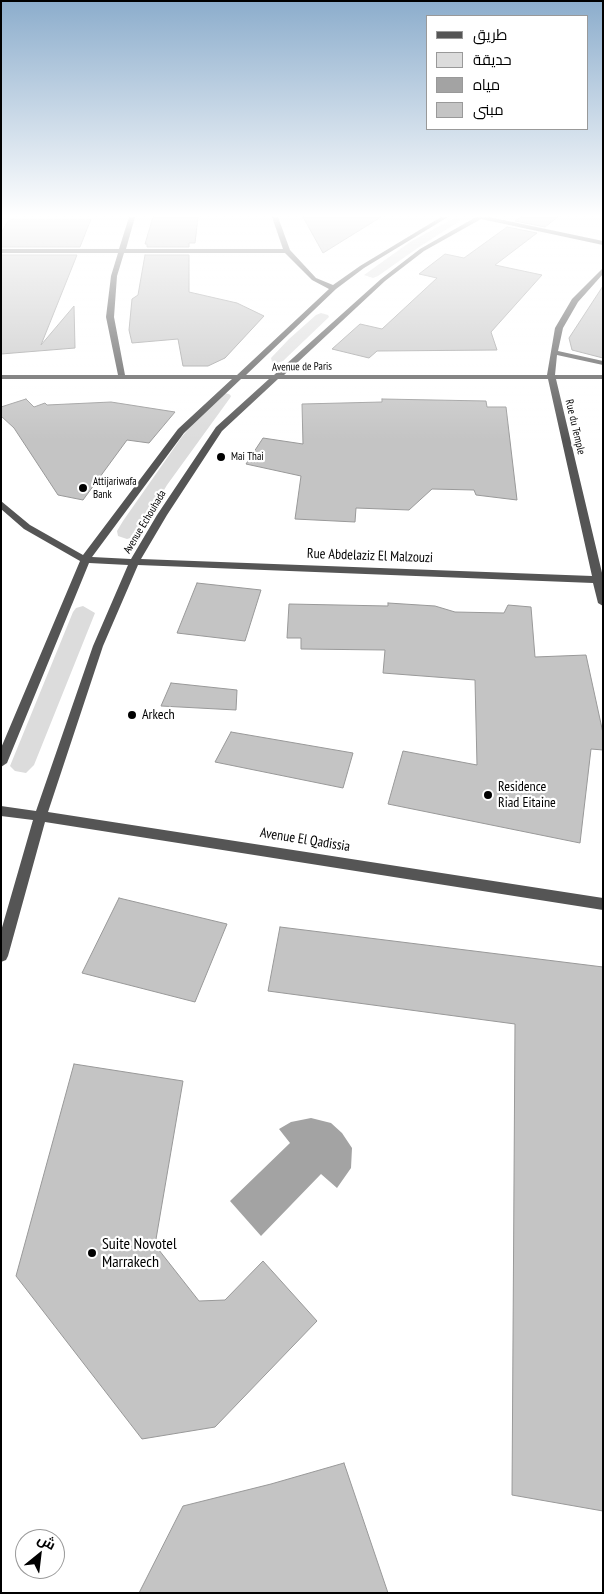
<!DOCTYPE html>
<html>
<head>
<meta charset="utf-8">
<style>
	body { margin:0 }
	#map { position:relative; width:604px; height:1594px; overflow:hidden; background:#fff; font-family:"PT Sans Narrow",Cairo,sans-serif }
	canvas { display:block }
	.frame { position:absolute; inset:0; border:2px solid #000; pointer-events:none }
	.legend { position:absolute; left:426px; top:15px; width:162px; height:115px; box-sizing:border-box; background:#fff; border:1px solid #999; margin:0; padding:6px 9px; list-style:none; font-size:15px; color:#000 }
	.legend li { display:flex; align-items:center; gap:10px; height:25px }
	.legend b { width:25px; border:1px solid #999 }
	.north { position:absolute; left:15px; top:1529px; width:50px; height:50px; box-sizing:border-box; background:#fff; border:1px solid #999; border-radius:50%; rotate:29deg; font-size:14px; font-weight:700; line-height:20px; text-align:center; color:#000 }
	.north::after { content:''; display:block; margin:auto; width:18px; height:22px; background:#000; clip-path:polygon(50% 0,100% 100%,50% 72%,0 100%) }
</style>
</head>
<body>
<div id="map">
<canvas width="604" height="1594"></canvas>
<div class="frame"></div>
<ul class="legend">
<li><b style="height:6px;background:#555"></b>طريق</li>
<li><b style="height:14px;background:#dcdcdc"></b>حديقة</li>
<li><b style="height:14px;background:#a3a3a3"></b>مياه</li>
<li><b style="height:14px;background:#c4c4c4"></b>مبنى</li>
</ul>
<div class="north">ش</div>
</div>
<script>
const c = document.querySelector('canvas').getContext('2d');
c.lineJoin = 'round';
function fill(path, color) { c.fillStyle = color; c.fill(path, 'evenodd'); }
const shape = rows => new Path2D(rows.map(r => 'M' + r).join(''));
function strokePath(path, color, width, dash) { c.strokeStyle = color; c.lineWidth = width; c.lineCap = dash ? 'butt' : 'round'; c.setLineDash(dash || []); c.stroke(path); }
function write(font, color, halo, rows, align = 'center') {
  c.font = font + ' "PT Sans Narrow",sans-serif'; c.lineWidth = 4.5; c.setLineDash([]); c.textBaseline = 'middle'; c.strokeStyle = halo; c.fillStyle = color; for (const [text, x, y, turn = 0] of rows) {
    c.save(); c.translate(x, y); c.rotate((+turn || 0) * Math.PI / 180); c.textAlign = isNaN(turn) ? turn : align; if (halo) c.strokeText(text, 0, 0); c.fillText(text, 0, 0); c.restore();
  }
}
const green = shape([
	[454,218,460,219,460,221,419,247,378,276,373,278,364,275,410,242],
	[321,313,328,315,329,317,283,361,277,363,272,362,271,358,289,339,316,315],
	[224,393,229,394,231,396,230,398,167,485,139,532,134,537,127,539,118,536,117,531,123,521,181,438,215,396],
	[83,606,95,613,34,765,26,773,15,771,10,766,73,612,76,608]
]);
const water = shape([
	[311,1118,331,1123,342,1133,352,1148,351,1168,337,1188,321,1174,261,1236,230,1201,290,1143,279,1129,291,1122]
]);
const building = shape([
	[153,217,198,217,195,243,189,243,189,247,147,247,147,244,145,244,153,217],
	[303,217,381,217,323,253,303,217],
	[521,217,558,217,545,227,515,221,521,217],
	[13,219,91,219,80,247,1,247,1,233,8,221,13,219],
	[507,227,537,233,495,265,542,275,491,332,497,350,377,351,369,358,332,349,360,324,382,329,437,278,419,274,445,254,464,258,507,227],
	[1,255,77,255,41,345,74,306,75,348,1,354,1,255],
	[145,255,189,255,189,292,237,303,264,316,225,358,208,366,183,366,178,339,132,343,129,330,132,299,138,295,145,255],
	[603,286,603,358,572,350,569,338,603,286],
	[26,399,34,407,45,403,47,405,111,402,175,412,149,443,127,440,83,500,58,495,14,428,1,416,1,407,26,399],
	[382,399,486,401,487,407,506,407,517,500,476,495,474,490,432,489,409,510,356,508,355,522,295,519,301,476,246,464,263,438,303,444,302,404,382,402,382,399],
	[197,583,261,590,245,641,177,633,197,583],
	[388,603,435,606,455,612,504,613,508,605,531,607,535,657,586,655,603,733,603,750,591,749,580,843,388,804,403,751,477,765,475,680,383,673,385,650,301,649,301,638,287,638,289,604,388,606,388,603],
	[171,683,237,690,236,710,161,706,171,683],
	[231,732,353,753,343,788,215,762,231,732],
	[119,898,227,924,195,1002,82,973,119,898],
	[280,927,603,967,603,1511,512,1495,515,1024,268,991,280,927],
	[74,1064,183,1081,155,1245,199,1301,225,1300,263,1261,317,1321,215,1427,142,1439,16,1276,74,1064],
	[344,1463,388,1593,139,1593,183,1506,271,1484,344,1463]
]);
const minor = shape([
	[129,217,135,217,126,249,283,249,272,217,278,217,290,250,316,278,333,285,360,266,441,217,448,217,364,268,336,289,246,375,274,375,381,279,420,249,476,217,489,217,603,241,603,245,481,219,424,251,385,281,284,375,547,375,555,328,572,299,603,268,603,274,578,302,563,328,558,351,603,361,603,365,557,355,555,375,603,375,603,379,556,379,603,577,603,606,598,603,593,583,138,565,103,646,48,812,603,898,603,910,45,822,8,956,6,960,1,962,1,931,33,820,1,816,1,806,36,811,93,646,128,565,89,563,7,763,1,767,1,748,80,561,24,529,1,509,1,501,30,525,83,555,178,429,232,379,1,379,1,375,118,375,106,317,111,276,118,253,1,253,1,249,119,249,129,217],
	[124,253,285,253,312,280,329,289,237,375,125,375,114,317,117,276,124,253],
	[241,379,269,379,216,427,157,515,131,559,92,557,184,433,241,379],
	[278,379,548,379,592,576,141,559,167,515,222,431,278,379]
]);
const markers = [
	[221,457,5,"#000"],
	[83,488,5,"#000"],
	[132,715,5,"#000"],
	[488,795,5,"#000"],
	[92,1253,5,"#000"]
];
const farStreetnames = [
	["Avenue de Paris",302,367,-1],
	["Rue du Temple",575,427,77],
	["Avenue Echouhada",145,522,-59]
];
const farPoinames = [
	["Mai Thai",231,457],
	["Attijariwafa",93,482],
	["Bank",93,495]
];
const streetNames = [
	["Rue Abdelaziz El Malzouzi",370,556,2],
	["Avenue El Qadissia",305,840,9]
];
const poiNames = [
	["Arkech",142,715],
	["Residence",498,787],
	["Riad Eitaine",498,803]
];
const nearPoinames = [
	["Suite Novotel",102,1244],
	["Marrakech",102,1262]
];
fill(green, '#dcdcdc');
fill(water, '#a3a3a3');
fill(building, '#c4c4c4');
strokePath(building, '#999', 1);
fill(minor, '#555');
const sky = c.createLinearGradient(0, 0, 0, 440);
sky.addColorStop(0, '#8cadcc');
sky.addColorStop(0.49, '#fff');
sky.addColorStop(1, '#ffffff00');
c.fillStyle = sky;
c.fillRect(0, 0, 604, 440);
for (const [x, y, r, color] of markers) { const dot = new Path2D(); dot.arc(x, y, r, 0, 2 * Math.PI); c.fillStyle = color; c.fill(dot); strokePath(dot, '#fff', 2); }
write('11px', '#000', '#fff', farStreetnames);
write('11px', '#000', '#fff', farPoinames, 'left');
write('14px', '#000', '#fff', streetNames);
write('14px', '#000', '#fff', poiNames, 'left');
write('16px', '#000', '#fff', nearPoinames, 'left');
</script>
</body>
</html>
